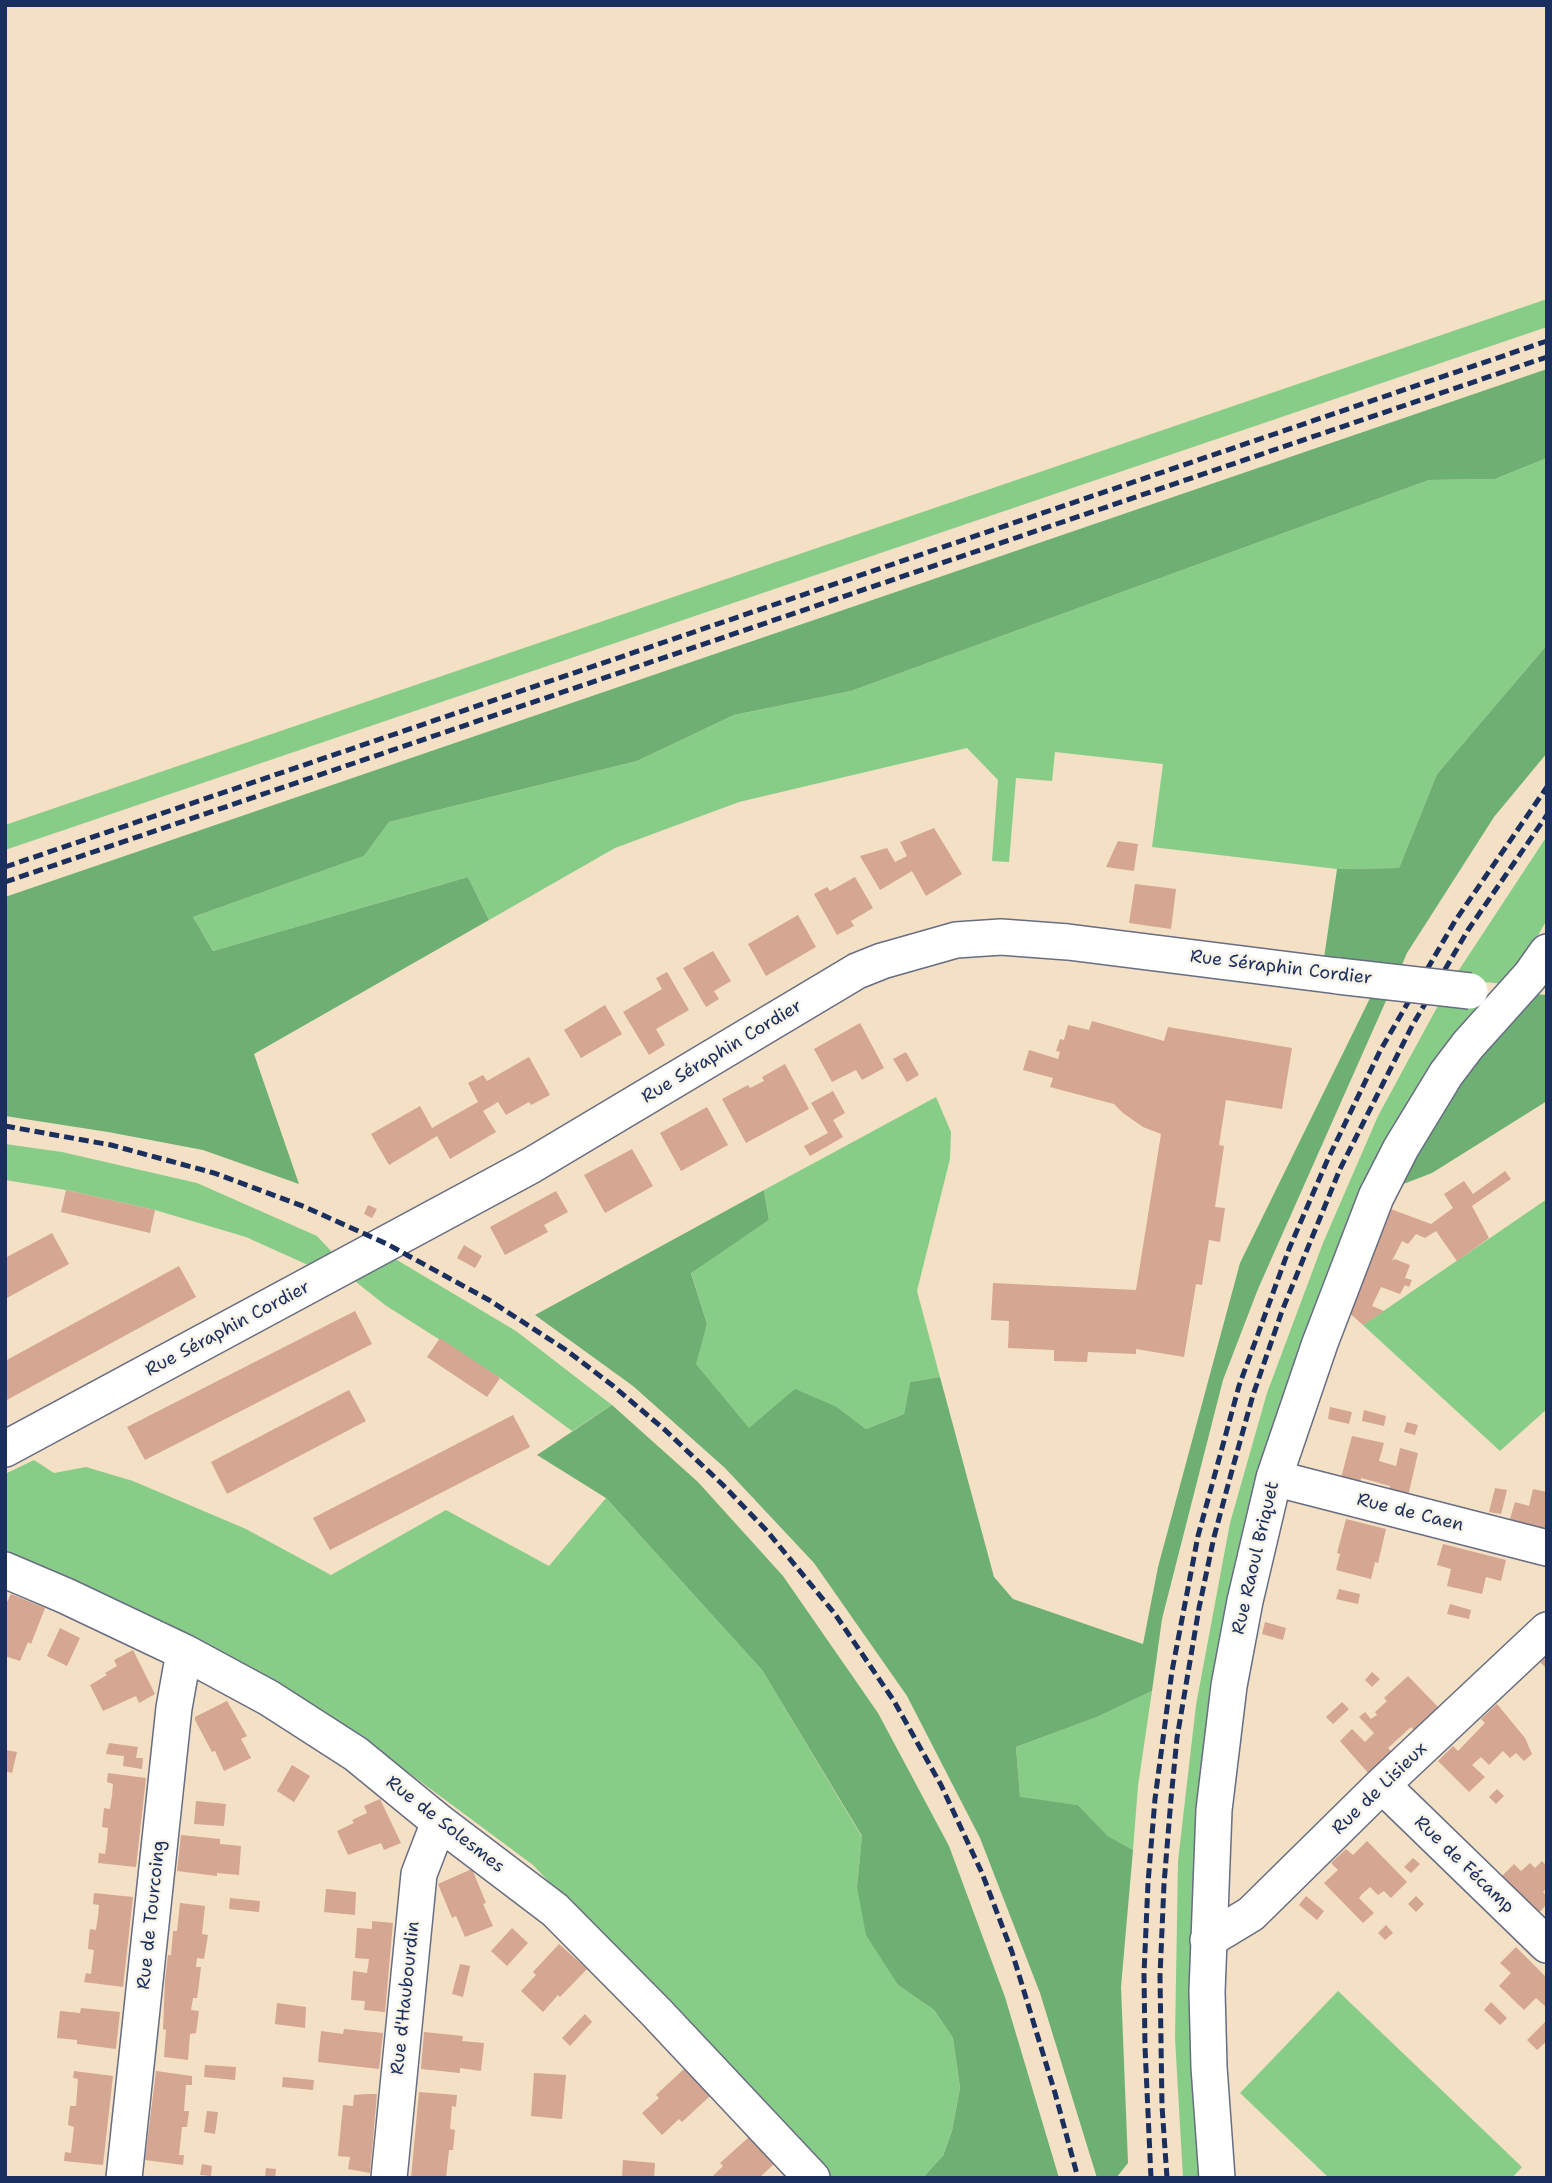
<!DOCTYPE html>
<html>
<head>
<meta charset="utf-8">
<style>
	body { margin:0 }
	#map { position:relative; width:1552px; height:2183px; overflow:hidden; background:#f3e0c5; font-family:"Shantell Sans",sans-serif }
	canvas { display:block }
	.frame { position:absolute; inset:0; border:7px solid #1b2f5e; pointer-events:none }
</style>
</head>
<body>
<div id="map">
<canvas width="1552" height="2183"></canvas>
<div class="frame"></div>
</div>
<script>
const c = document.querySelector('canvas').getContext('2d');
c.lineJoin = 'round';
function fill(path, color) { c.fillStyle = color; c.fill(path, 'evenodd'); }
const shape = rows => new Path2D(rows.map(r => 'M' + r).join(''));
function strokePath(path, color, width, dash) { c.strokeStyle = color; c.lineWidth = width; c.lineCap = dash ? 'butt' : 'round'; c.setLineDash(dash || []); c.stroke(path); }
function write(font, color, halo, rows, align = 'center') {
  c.font = font + ' "Shantell Sans",sans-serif'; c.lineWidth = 5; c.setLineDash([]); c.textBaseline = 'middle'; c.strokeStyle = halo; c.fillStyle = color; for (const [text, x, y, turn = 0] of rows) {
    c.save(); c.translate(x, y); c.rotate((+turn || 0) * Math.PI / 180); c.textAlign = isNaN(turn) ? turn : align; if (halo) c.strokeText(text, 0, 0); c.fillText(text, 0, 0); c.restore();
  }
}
const green = shape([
	[1547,299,1547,327,5,850,5,825],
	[1547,458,1547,645,1437,774,1399,868,1337,869,1152,847,1163,764,1055,752,1052,781,1016,778,1009,862,992,861,998,780,967,748,739,802,615,848,489,920,468,877,213,951,193,917,364,856,389,822,637,761,734,715,851,691,1429,480,1495,479],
	[1547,836,1547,920,1525,957,1505,984,1453,979],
	[1441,1000,1487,1007,1422,1092,1212,1709,1204,2178,1183,2178,1175,2038,1178,1861,1196,1705,1230,1523,1267,1393,1323,1243,1378,1116],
	[936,1097,951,1132,950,1159,917,1291,940,1377,910,1382,904,1414,866,1429,837,1407,749,1429,695,1363,707,1324,691,1272,769,1220,764,1190],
	[5,1144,62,1152,197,1183,317,1236,332,1252,324,1262,308,1265,246,1237,155,1210,66,1190,5,1180],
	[1547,1199,1547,1409,1500,1451,1363,1325],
	[392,1257,516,1331,612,1405,572,1431,500,1378,385,1305,351,1278],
	[34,1460,54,1473,86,1467,133,1481,246,1529,331,1575,446,1510,549,1566,606,1498,762,1670,862,1837,857,1887,898,1985,934,2010,953,2038,960,2088,952,2131,943,2156,983,2178,828,2178,533,1865,351,1730,162,1622,5,1551,5,1474],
	[1152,1691,1138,1786,1133,1850,1108,1836,1078,1805,1020,1798,1016,1747,1097,1717],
	[1338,1991,1522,2167,1512,2178,1329,2178,1240,2093]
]);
const forest = shape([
	[1547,369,1547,458,1495,479,1429,480,851,691,734,715,637,761,389,822,364,856,193,917,213,951,468,877,489,920,254,1054,299,1184,203,1150,108,1132,5,1116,5,897],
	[1547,645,1547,753,1494,817,1407,953,1401,967,1324,958,1337,869,1399,868,1437,774],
	[1373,992,1389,994,1258,1289,1223,1380,1162,1619,1152,1691,1097,1717,1016,1747,1020,1797,1078,1805,1108,1836,1133,1850,1121,1987,1128,2163,1116,2178,1097,2178,1040,1993,980,1838,907,1696,814,1563,725,1468,633,1386,535,1315,764,1190,769,1220,691,1273,707,1324,696,1364,749,1428,795,1389,837,1407,866,1429,904,1414,910,1382,940,1377,994,1577,1013,1599,1143,1644,1158,1567,1240,1263],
	[1535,994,1547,995,1547,1101,1432,1173,1393,1188,1437,1096],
	[612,1405,698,1482,783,1576,878,1713,949,1846,1005,1997,1059,2178,923,2178,943,2156,952,2131,960,2088,953,2038,934,2010,898,1985,866,1935,857,1887,862,1836,762,1670,606,1498,537,1455]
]);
const building = shape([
	[934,828,962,874,926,896,912,871,880,890,860,856,887,848,895,862,907,856,900,842],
	[1118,841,1138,844,1134,871,1106,867],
	[855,877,873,908,851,921,854,926,837,935,814,894,827,887,830,891],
	[1135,884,1176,889,1171,929,1129,923],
	[798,915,816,947,766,976,748,944],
	[713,951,731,981,714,991,719,999,706,1007,683,968],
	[667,972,689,1010,656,1029,665,1045,649,1055,623,1012,662,989,656,978],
	[605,1005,622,1034,581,1058,564,1030],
	[1092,1021,1164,1041,1168,1027,1292,1048,1282,1109,1226,1100,1219,1145,1224,1146,1215,1207,1225,1208,1220,1242,1209,1240,1202,1285,1196,1284,1184,1357,1136,1349,1136,1354,1088,1352,1087,1362,1054,1361,1054,1350,1008,1348,1009,1321,991,1320,993,1283,1136,1290,1161,1134,1143,1127,1123,1113,1114,1104,1050,1087,1053,1078,1023,1070,1029,1050,1058,1059,1060,1052,1056,1051,1060,1039,1064,1040,1068,1025,1089,1030],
	[860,1023,884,1068,862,1080,856,1070,832,1082,814,1049],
	[906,1052,919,1075,907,1082,893,1059],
	[529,1057,550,1095,531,1105,529,1102,506,1115,498,1102,483,1111,496,1132,450,1159,437,1136,389,1165,371,1134,420,1106,432,1128,478,1102,468,1083,483,1075,487,1081],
	[785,1064,809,1109,746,1143,722,1099,748,1085,750,1088,764,1081,762,1077],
	[833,1091,845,1113,833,1120,843,1137,810,1156,804,1146,828,1133,811,1103],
	[707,1107,728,1145,681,1171,660,1133],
	[632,1149,653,1186,605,1213,584,1175],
	[1505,1171,1511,1179,1472,1206,1489,1238,1457,1261,1436,1231,1425,1238,1416,1234,1408,1244,1402,1241,1392,1261,1395,1259,1410,1265,1405,1278,1412,1280,1409,1287,1405,1285,1400,1294,1381,1287,1372,1306,1384,1311,1363,1325,1346,1310,1388,1208,1431,1224,1453,1208,1444,1194,1464,1181,1473,1194],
	[66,1190,155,1210,150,1233,61,1212],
	[556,1191,568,1212,544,1225,548,1232,505,1255,490,1227],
	[368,1205,377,1209,372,1218,364,1214],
	[52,1233,69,1264,5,1299,5,1258],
	[464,1245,482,1256,475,1268,457,1258],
	[179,1266,196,1297,5,1401,5,1361],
	[355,1311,372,1344,145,1460,127,1427],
	[440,1338,500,1378,487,1397,427,1357],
	[349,1390,366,1421,227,1494,211,1462],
	[1330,1407,1352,1412,1349,1424,1328,1419],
	[1364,1410,1386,1416,1384,1426,1362,1421],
	[513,1415,530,1447,330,1550,313,1518],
	[1407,1422,1418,1425,1415,1435,1404,1432],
	[1352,1436,1384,1443,1379,1461,1396,1466,1400,1448,1418,1453,1408,1496,1389,1491,1390,1486,1361,1478,1360,1483,1341,1478],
	[1495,1488,1507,1490,1501,1514,1489,1512],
	[1533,1489,1547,1492,1547,1532,1509,1522,1515,1502,1529,1506],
	[1346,1519,1386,1529,1378,1563,1375,1562,1371,1579,1336,1570,1340,1554,1337,1553],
	[1443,1544,1506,1560,1501,1581,1486,1577,1482,1594,1447,1586,1451,1569,1437,1565],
	[1339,1589,1360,1594,1358,1604,1336,1599],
	[11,1594,45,1608,31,1644,28,1642,20,1661,5,1656,5,1606],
	[1450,1604,1471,1610,1469,1619,1447,1614],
	[1265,1622,1286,1628,1283,1640,1262,1634],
	[60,1628,80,1638,67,1666,47,1656],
	[133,1650,155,1694,139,1703,136,1696,103,1711,90,1685,107,1675,105,1673,117,1666,114,1660],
	[1547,1655,1547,1669,1540,1662],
	[1372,1672,1380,1679,1372,1687,1365,1680],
	[1408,1676,1439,1708,1415,1731,1411,1727,1388,1748,1392,1752,1369,1774,1340,1741,1352,1729,1365,1742,1374,1733,1359,1717,1365,1712,1371,1719,1377,1715,1375,1712,1387,1701,1384,1698],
	[227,1701,247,1736,241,1739,251,1758,224,1771,215,1751,212,1752,195,1720,195,1717],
	[1342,1702,1349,1709,1333,1724,1326,1717],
	[1497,1704,1525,1738,1532,1754,1524,1761,1516,1753,1510,1758,1503,1751,1489,1765,1481,1757,1472,1765,1485,1777,1469,1792,1438,1761,1453,1746,1458,1751,1485,1723,1481,1719],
	[109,1743,138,1747,136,1758,143,1758,142,1769,123,1766,124,1756,106,1754],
	[5,1750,17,1752,12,1773,5,1771],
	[292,1765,310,1776,294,1802,277,1791],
	[108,1773,146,1778,136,1867,98,1863,99,1853,105,1854,107,1840,108,1828,102,1827,104,1808,110,1809,112,1796,113,1784,107,1782],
	[1497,1789,1504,1796,1496,1804,1489,1797],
	[380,1799,401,1843,384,1850,381,1843,348,1855,337,1831,354,1823,352,1820,367,1813,364,1806],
	[196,1801,226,1804,224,1826,194,1824],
	[181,1835,220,1839,220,1844,241,1846,239,1875,217,1873,217,1876,177,1871],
	[1367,1841,1407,1882,1391,1898,1384,1891,1378,1895,1370,1887,1362,1894,1359,1898,1374,1913,1363,1923,1324,1883,1338,1870,1331,1863,1346,1849,1353,1855],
	[1413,1858,1420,1864,1411,1873,1404,1867],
	[1542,1861,1547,1866,1547,1887,1543,1892,1547,1896,1547,1904,1536,1916,1499,1879,1514,1864,1521,1871,1530,1863,1535,1868],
	[472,1869,486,1903,483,1904,493,1926,465,1937,456,1916,452,1918,438,1884],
	[326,1889,356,1892,355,1915,324,1912],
	[94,1893,133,1897,123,1987,84,1982,86,1973,91,1974,94,1950,88,1949,89,1937,90,1929,96,1930,98,1916,99,1905,93,1904],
	[1306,1896,1324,1911,1317,1920,1299,1905],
	[1416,1896,1424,1904,1416,1912,1408,1904],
	[230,1898,260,1901,259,1912,229,1909],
	[180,1903,205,1906,202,1934,208,1935,204,1959,197,1958,196,1967,201,1967,199,1984,197,1998,193,1998,191,2010,199,2011,196,2033,190,2034,188,2060,164,2057,166,2030,163,2029,165,1980,168,1955,171,1955,173,1931,177,1931],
	[372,1921,393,1923,385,2012,364,2010,365,2001,351,2000,353,1971,367,1973,369,1959,355,1958,357,1928,372,1929],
	[1386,1925,1393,1933,1385,1940,1378,1933],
	[512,1928,528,1943,507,1966,491,1951],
	[559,1944,587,1969,560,1997,558,1995,543,2012,521,1991,536,1975,533,1972],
	[1516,1947,1547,1978,1547,2008,1536,1998,1524,2010,1499,1986,1511,1973,1500,1963],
	[460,1964,470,1966,463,1997,452,1994],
	[1491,2002,1507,2018,1500,2025,1484,2010],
	[277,2003,306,2007,305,2028,275,2024],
	[81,2008,120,2012,116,2049,77,2044,77,2040,57,2038,60,2011,80,2013],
	[585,2014,592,2022,570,2046,562,2038],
	[1547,2020,1547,2041,1537,2050,1527,2040],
	[344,2029,383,2033,379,2069,318,2062,321,2031,343,2034],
	[424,2032,463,2036,462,2041,484,2043,481,2071,460,2068,460,2073,421,2069],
	[205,2065,236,2067,235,2080,204,2077],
	[684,2069,710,2096,682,2122,679,2119,662,2135,642,2113,659,2098,656,2095],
	[74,2071,113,2076,103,2165,64,2161,65,2152,71,2153,74,2127,68,2125,70,2106,76,2106,78,2079,73,2078],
	[156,2071,192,2076,192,2085,186,2085,184,2111,189,2111,187,2127,182,2127,179,2155,184,2155,183,2165,145,2160],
	[534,2073,566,2075,562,2119,531,2116],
	[283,2077,314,2080,313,2090,282,2087],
	[419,2092,457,2095,456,2107,452,2106,450,2129,455,2130,453,2150,449,2150,446,2178,411,2178],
	[368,2094,377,2094,370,2173,348,2169,350,2157,338,2156,343,2105,353,2106,354,2095],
	[207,2111,218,2112,215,2134,204,2132],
	[749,2137,774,2164,759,2178,711,2178,723,2166,720,2163],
	[623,2160,655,2163,654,2178,622,2178],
	[202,2164,212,2166,211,2176,200,2175],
	[266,2168,276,2169,275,2178,265,2178]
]);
const minor = shape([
	[5,1449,532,1165,857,971,882,961,956,940,1001,937,1068,942,1338,976],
	[1274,1478,1547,1548],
	[5,1570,66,1596,184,1652,269,1698,356,1754,439,1822,555,1910,656,2012,812,2178],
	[1382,1785,1547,1945],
	[1208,1940,1251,1914,1382,1785,1547,1630],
	[124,2178,174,1708,184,1652],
	[389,2178,419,1874,439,1822],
	[1217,2178,1209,2067,1207,1992,1214,1810,1229,1686,1245,1601,1274,1478,1320,1343,1376,1197,1401,1148,1446,1074,1468,1045,1530,976,1547,952]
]);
const rail = shape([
	[5,867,1547,341],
	[5,882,1547,357],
	[5,1126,111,1145,214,1173,305,1207,387,1244,489,1300,566,1350,612,1385,665,1430,723,1485,767,1531,835,1614,894,1701,941,1785,982,1873,1012,1952,1055,2093,1078,2178],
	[1151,2178,1145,2047,1144,1974,1148,1883,1155,1799,1172,1671,1198,1536,1239,1386,1289,1249,1327,1161,1380,1051,1455,921,1547,787],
	[1167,2178,1162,2106,1160,1976,1164,1884,1171,1799,1177,1738,1199,1608,1214,1537,1231,1474,1253,1395,1282,1311,1340,1169,1412,1026,1468,930,1547,815]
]);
const minorBridge = shape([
	[1338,976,1470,991]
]);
const streetNames = [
	["Rue Séraphin Cordier",1281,968,7],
	["Rue Séraphin Cordier",722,1052,-31],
	["Rue Séraphin Cordier",228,1329,-28],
	["Rue de Caen",1410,1513,14],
	["Rue Raoul Briquet",1256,1558,-77],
	["Rue de Lisieux",1380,1789,-44],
	["Rue de Solesmes",445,1825,38],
	["Rue de Fécamp",1464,1865,44],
	["Rue de Tourcoing",152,1915,-84],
	["Rue d'Haubourdin",406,1998,-84]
];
fill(green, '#88cd87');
fill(forest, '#6eb074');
fill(building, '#d5a691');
strokePath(minor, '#676d82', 38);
strokePath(minor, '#fff', 35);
strokePath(rail, '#1b2f5e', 5, [10, 5]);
strokePath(minorBridge, '#676d82', 38, []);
strokePath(minorBridge, '#fff', 35);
write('18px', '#1b2f5e', '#f7f3e8', streetNames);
</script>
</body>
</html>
